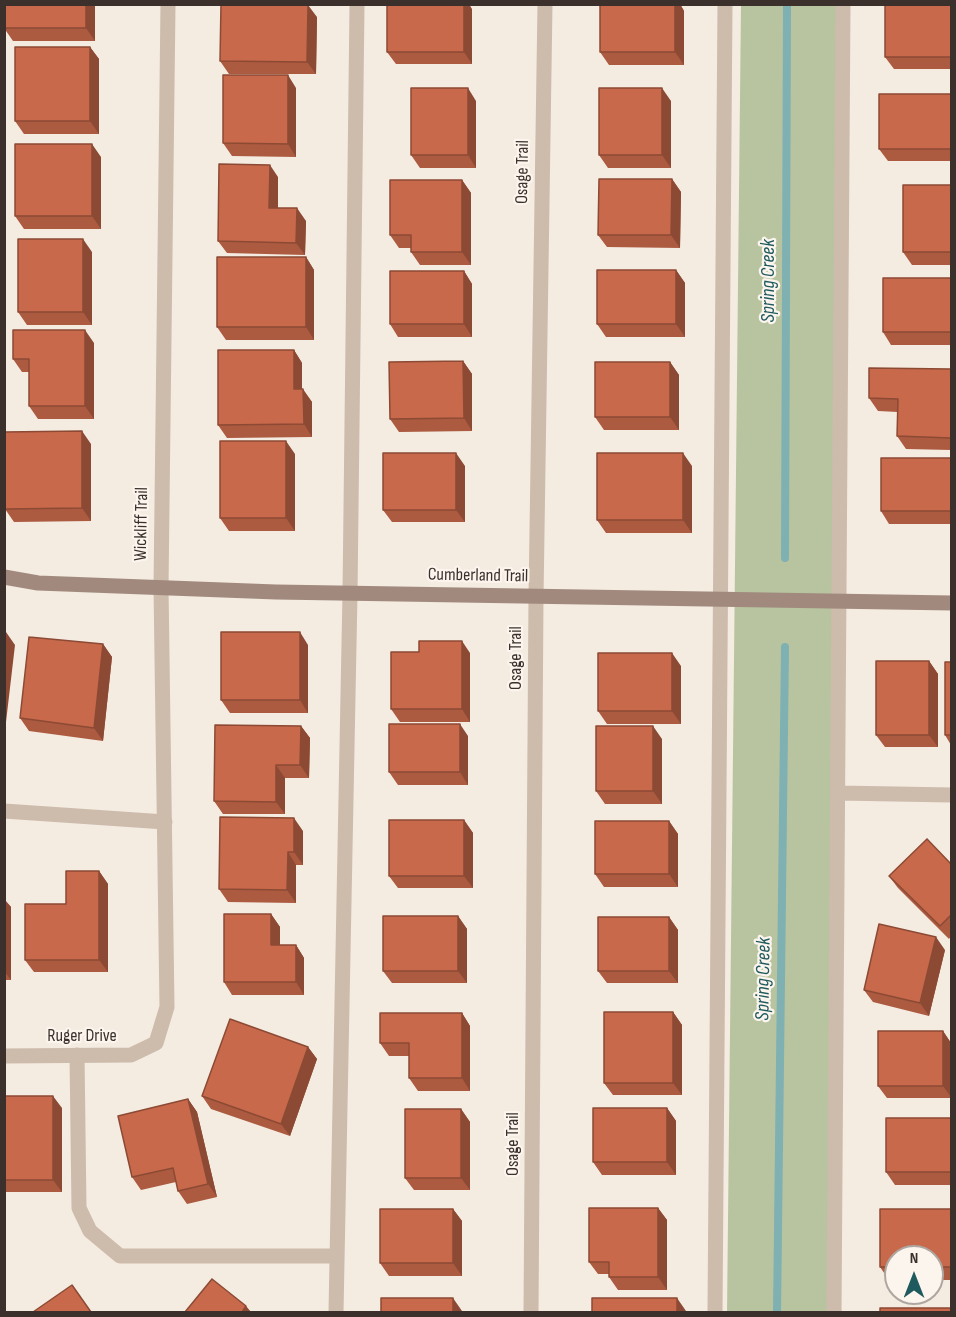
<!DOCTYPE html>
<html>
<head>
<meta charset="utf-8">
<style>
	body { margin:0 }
	#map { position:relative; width:956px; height:1317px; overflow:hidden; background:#f4ebe1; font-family:"Sofia Sans Condensed",sans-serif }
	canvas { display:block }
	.frame { position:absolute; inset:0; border:6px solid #3b302b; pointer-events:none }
	.north { position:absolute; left:884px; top:1245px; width:60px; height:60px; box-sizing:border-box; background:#fbf5ee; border:2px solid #aea6a0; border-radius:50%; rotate:0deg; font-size:16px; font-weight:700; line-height:24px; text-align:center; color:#3b302b }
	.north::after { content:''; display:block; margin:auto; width:21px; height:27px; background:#1f5a5e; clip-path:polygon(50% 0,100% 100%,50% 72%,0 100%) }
</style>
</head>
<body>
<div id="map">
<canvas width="956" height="1317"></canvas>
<div class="frame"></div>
<div class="north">N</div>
</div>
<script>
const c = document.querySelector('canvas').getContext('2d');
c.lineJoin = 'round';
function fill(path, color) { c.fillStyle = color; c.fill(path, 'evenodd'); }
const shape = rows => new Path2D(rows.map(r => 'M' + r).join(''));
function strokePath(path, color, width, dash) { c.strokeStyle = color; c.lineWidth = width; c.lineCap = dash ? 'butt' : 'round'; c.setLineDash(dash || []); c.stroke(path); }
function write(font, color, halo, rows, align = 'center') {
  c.font = font + ' "Sofia Sans Condensed",sans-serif'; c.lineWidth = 4.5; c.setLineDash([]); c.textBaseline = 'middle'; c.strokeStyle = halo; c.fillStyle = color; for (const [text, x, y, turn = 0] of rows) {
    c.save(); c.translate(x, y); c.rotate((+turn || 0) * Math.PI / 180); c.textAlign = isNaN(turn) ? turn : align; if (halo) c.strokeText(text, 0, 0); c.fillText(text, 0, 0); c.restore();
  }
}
const green = shape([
	[741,5,837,5,830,1312,727,1312]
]);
const stream = shape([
	[785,558,787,4],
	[777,1312,785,647]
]);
const lane = shape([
	[838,793,952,795],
	[4,811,165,822],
	[77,1055,79,1208,90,1231,120,1256,336,1256],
	[336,1312,350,593,357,4],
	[715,1312,725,4],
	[834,1312,843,4]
]);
const street = shape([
	[4,1056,131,1055,156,1043,167,1007,161,587,168,4],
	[531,1312,536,597,545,4]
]);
const secondary = shape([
	[4,577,38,583,276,592,952,603]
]);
const wall = shape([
	[95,4,95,41,13,41,4,28],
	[600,4,680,4,684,11,684,65,609,65,600,52],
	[951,4,951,69,894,69,885,57],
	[472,9,472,64,396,64,387,52],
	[317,17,316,74,229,74,220,61],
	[90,47,99,59,99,134,24,134,15,121],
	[296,88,296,157,232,156,223,143],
	[951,94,951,161,888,161,879,149],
	[476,101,476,168,420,168,411,155],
	[671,101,671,168,608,168,599,155],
	[101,157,101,229,24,229,15,216],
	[278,177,278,208,306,221,305,255,227,253,218,241],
	[672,179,681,192,680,248,607,247,598,235],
	[462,180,471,193,471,265,420,265,411,252,411,248,399,248,390,235],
	[951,185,951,265,912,265,903,252],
	[92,252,92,325,27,325,18,312],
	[306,257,314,270,314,340,226,340,217,327],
	[676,270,685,283,685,337,606,337,597,324],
	[464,271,472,284,472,337,398,337,390,324],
	[951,278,951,345,891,345,883,332],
	[94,343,94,419,38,419,29,406,29,372,22,372,13,359],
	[294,350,302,363,302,389,312,402,312,437,227,438,218,425],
	[463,361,472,374,472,431,399,432,390,419],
	[670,362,679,375,679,430,604,430,595,417],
	[951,369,951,450,906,449,897,436,898,412,878,411,869,398],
	[91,444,91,521,14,522,5,509],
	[295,454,295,531,229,531,220,518],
	[951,458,951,524,889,524,881,511],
	[465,466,465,522,392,522,383,510],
	[692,466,692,533,606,533,597,520],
	[103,644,112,657,103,741,29,731,20,718],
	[308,645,308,713,230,713,221,700],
	[470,653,470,722,400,722,391,709],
	[929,661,938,674,938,747,885,747,876,735],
	[951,662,951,745,945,735],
	[681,666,681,724,607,724,598,711],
	[301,726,310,738,309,778,285,778,285,814,223,814,214,801],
	[468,736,468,785,398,785,389,772],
	[662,739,662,804,605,804,596,791],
	[464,820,473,833,473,888,398,888,389,876],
	[669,821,678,834,678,887,604,887,595,874],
	[303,831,303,865,296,865,296,903,228,902,219,889],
	[951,864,951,936,949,939,898,888,889,876],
	[99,871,108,884,108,972,34,972,25,960,66,904],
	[4,899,11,907,11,980,4,980],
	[271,914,280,927,280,945,296,945,304,958,304,995,232,995,224,982],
	[458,916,467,929,467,983,392,983,383,971],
	[669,917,678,930,678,983,607,983,598,971],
	[945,950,929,1016,873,1002,864,990],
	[673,1012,682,1025,682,1095,613,1095,604,1083],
	[462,1013,470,1026,470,1091,418,1091,409,1078,409,1056,389,1056,380,1043],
	[943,1031,951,1043,951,1098,887,1098,878,1086],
	[308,1047,317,1059,290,1136,211,1109,202,1096],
	[4,1096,62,1108,62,1192,4,1192],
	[188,1099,197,1112,217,1197,187,1204,178,1191,176,1182,141,1190,132,1177],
	[667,1108,676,1121,676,1175,602,1175,593,1162],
	[461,1109,470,1122,470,1190,414,1190,405,1178],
	[951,1118,951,1185,895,1185,886,1172],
	[658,1208,667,1220,667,1290,618,1290,609,1277,609,1274,598,1274,589,1262],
	[453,1209,462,1221,462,1276,389,1276,380,1263],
	[951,1209,951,1280,932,1280,932,1257,896,1257,896,1280,889,1280,880,1267]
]);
const shadedWall = shape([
	[86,4,95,4,95,41,86,28],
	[464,4,469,4,472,9,472,64,464,52],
	[675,4,680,4,684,11,684,65,675,52],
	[308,5,317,17,316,74,307,62],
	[90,47,99,59,99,134,90,121],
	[288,75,296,88,296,157,288,144],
	[468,88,476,101,476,168,468,155],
	[662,88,671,101,671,168,662,155],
	[92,144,101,157,101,229,92,216],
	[270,165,278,177,278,220,269,208],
	[672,179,681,192,680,248,671,235],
	[462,180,471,193,471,265,462,252],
	[297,208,306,221,305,255,296,243],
	[83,239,92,252,92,325,83,312],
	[306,257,314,270,314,340,306,327],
	[676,270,685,283,685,337,676,324],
	[464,271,472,284,472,337,464,324],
	[85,330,94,343,94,419,85,406],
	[294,350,302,363,302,402,294,389],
	[463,361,472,374,472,431,464,418],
	[670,362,679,375,679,430,670,417],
	[303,389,312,402,312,437,304,424],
	[82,431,91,444,91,521,82,508],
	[286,441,295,454,295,531,286,518],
	[456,453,465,466,465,522,456,510],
	[683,453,692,466,692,533,683,520],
	[6,632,15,645,6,722,4,720,4,643],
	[300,632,308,645,308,713,300,700],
	[462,641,470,653,470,722,462,709],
	[103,644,112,657,103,741,94,728],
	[672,653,681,666,681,724,672,711],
	[929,661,938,674,938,747,929,735],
	[460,724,468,736,468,785,460,772],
	[301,726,310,738,309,778,300,765],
	[653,726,662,739,662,804,653,791],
	[276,765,285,778,285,814,276,802],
	[294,818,303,831,303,865,294,852],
	[464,820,473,833,473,888,464,876],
	[669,821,678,834,678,887,669,874],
	[288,852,296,865,296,903,287,890],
	[99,871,108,884,108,972,99,960],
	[4,899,11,907,11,980,4,971],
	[271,914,280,927,280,958,271,945],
	[458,916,467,929,467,983,458,971],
	[669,917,678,930,678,983,669,971],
	[936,937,945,950,929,1016,920,1003],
	[296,945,304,958,304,995,296,982],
	[673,1012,682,1025,682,1095,673,1083],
	[462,1013,470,1026,470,1091,462,1078],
	[943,1031,951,1043,951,1097,943,1086],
	[308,1047,317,1059,290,1136,281,1124],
	[53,1096,62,1108,62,1192,53,1180],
	[188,1099,197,1112,217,1197,208,1184],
	[667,1108,676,1121,676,1175,667,1162],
	[461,1109,470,1122,470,1190,461,1178],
	[658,1208,667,1220,667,1290,658,1277],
	[453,1209,462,1221,462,1276,453,1263],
	[453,1298,462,1311,462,1312,453,1312],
	[677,1298,686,1311,686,1312,677,1312],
	[246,1306,251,1312,242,1312]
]);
const building = shape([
	[4,4,86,4,86,28,4,28,4,4],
	[221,4,308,5,307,62,220,61,221,4],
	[387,4,464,4,464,52,387,52,387,4],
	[600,4,675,4,675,52,600,52,600,4],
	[885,4,951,4,951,57,885,57,885,4],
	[15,47,90,47,90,121,15,121,15,47],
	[223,75,288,75,288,144,223,143,223,75],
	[411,88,468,88,468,155,411,155,411,88],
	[599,88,662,88,662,155,599,155,599,88],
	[879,94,951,94,951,149,879,149,879,94],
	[15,144,92,144,92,216,15,216,15,144],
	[219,164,270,165,269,208,297,208,296,243,218,241,219,164],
	[599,179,672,179,671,235,598,235,599,179],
	[390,180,462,180,462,252,411,252,411,235,390,235,390,180],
	[903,185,951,185,951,252,903,252,903,185],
	[18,239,83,239,83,312,18,312,18,239],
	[217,257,306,257,306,327,217,327,217,257],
	[597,270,676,270,676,324,597,324,597,270],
	[390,271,464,271,464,324,390,324,390,271],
	[883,278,951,278,951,332,883,332,883,278],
	[13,330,85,330,85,406,29,406,29,359,13,359,13,330],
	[218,350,294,350,294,389,303,389,304,424,218,425,218,350],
	[463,361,464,418,390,419,389,362,463,361],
	[595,362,670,362,670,417,595,417,595,362],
	[869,368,951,369,951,438,897,436,898,399,869,398,869,368],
	[82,431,82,508,5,509,4,432,82,431],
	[220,441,286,441,286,518,220,518,220,441],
	[383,453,456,453,456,510,383,510,383,453],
	[597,453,683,453,683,520,597,520,597,453],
	[881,458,951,458,951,511,881,511,881,458],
	[221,632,300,632,300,700,221,700,221,632],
	[29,637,103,644,94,728,20,718,29,637],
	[419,641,462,641,462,709,391,709,391,652,419,652,419,641],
	[598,653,672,653,672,711,598,711,598,653],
	[876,661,929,661,929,735,876,735,876,661],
	[945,662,951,662,951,735,945,735,945,662],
	[389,724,460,724,460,772,389,772,389,724],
	[215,725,301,726,300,765,276,765,276,802,214,801,215,725],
	[596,726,653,726,653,791,596,791,596,726],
	[220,817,294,818,294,852,288,852,287,890,219,889,220,817],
	[389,820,464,820,464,876,389,876,389,820],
	[595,821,669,821,669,874,595,874,595,821],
	[927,839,951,864,951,915,940,926,889,876,927,839],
	[66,871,99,871,99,960,25,960,25,904,66,904,66,871],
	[224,914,271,914,271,945,296,945,296,982,224,982,224,914],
	[383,916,458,916,458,971,383,971,383,916],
	[598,917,669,917,669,971,598,971,598,917],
	[879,924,936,937,920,1003,864,990,879,924],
	[604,1012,673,1012,673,1083,604,1083,604,1012],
	[380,1013,462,1013,462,1078,409,1078,409,1043,380,1043,380,1013],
	[230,1019,308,1047,281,1124,202,1096,230,1019],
	[878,1031,943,1031,943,1086,878,1086,878,1031],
	[4,1096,53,1096,53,1180,4,1180,4,1096],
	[188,1099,208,1184,178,1191,173,1168,132,1177,118,1116,188,1099],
	[593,1108,667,1108,667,1162,593,1162,593,1108],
	[405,1109,461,1109,461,1178,405,1178,405,1109],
	[886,1118,951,1118,951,1172,886,1172,886,1118],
	[589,1208,658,1208,658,1277,609,1277,609,1262,589,1262,589,1208],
	[380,1209,453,1209,453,1263,380,1263,380,1209],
	[880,1209,951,1209,951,1267,932,1267,932,1257,896,1257,896,1267,880,1267,880,1209],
	[212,1279,246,1306,242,1312,185,1312,212,1279],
	[72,1285,91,1312,33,1312,72,1285],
	[381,1298,453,1298,453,1312,381,1312,381,1298],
	[592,1298,677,1298,677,1312,592,1312,592,1298],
	[880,1308,951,1308,951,1312,880,1312,880,1308]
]);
const streetNames = [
	["Osage Trail",523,172,-89],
	["Wickliff Trail",142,524,-89],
	["Cumberland Trail",478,576,1],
	["Osage Trail",516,658,-90],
	["Ruger Drive",82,1036],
	["Osage Trail",513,1144,-90]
];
const waterNames = [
	["Spring Creek",769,281,-90],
	["Spring Creek",764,979,-89]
];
fill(green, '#b8c4a0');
strokePath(stream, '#7fb0b2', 8);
strokePath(lane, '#cdbbac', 15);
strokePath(street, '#cdbbac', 15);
strokePath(secondary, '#a18a7d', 15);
fill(wall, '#ac5a40');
fill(shadedWall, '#8c4a34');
fill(building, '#c8694b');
strokePath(building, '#8c4a34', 1.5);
write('18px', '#3b302b', '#fbf5ee', streetNames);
write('italic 20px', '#1f5a5e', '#fbf5ee', waterNames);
</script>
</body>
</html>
